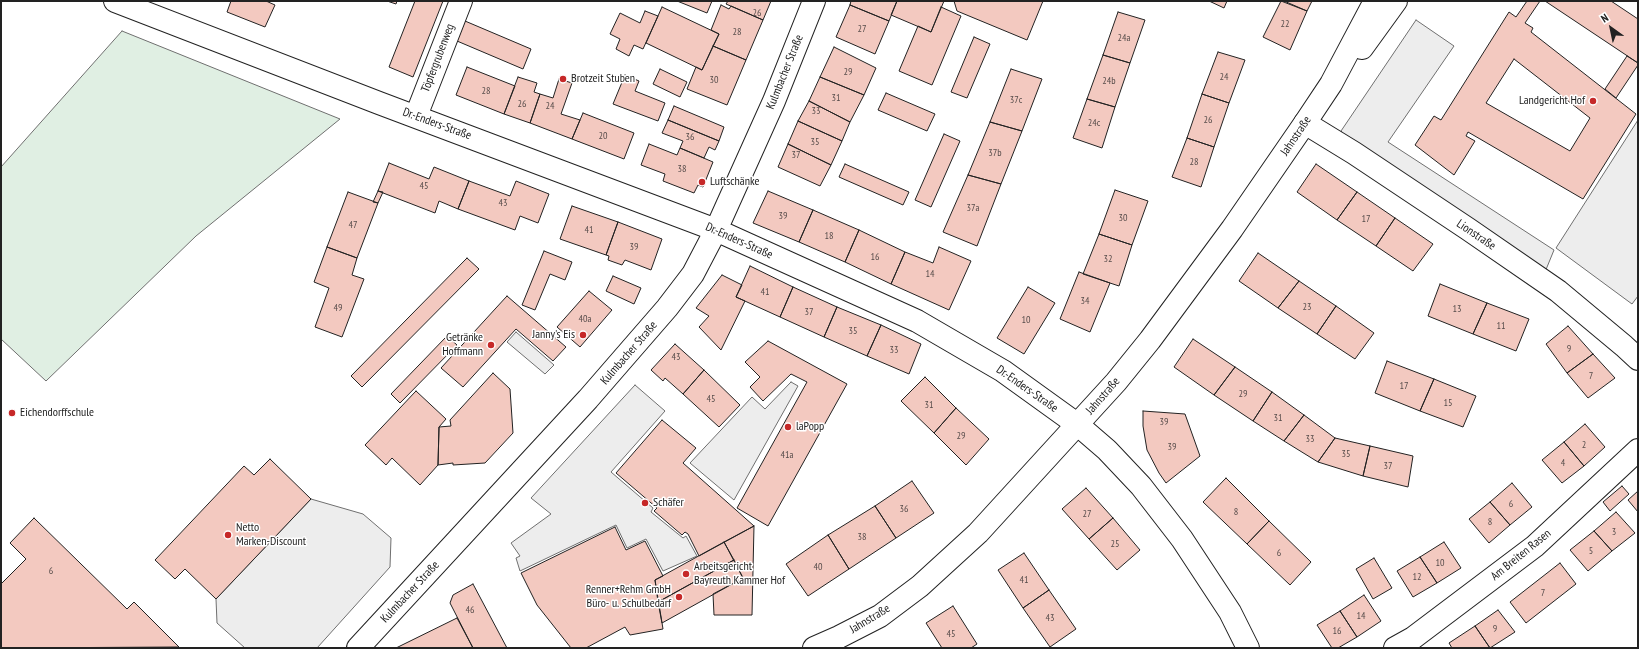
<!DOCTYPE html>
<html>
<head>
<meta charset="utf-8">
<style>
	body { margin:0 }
	#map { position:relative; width:1639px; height:649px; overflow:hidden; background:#fff; font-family:"PT Sans Narrow",sans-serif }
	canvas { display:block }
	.frame { position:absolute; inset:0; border:2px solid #222; pointer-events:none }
	.north { position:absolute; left:1591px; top:8px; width:40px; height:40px; -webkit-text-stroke:3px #fff; paint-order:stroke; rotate:327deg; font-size:11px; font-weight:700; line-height:16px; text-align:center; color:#222 }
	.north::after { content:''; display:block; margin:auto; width:14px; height:18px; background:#222; clip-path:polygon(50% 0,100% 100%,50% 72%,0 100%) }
</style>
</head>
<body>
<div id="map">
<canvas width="1639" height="649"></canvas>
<div class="frame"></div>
<div class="north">N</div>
</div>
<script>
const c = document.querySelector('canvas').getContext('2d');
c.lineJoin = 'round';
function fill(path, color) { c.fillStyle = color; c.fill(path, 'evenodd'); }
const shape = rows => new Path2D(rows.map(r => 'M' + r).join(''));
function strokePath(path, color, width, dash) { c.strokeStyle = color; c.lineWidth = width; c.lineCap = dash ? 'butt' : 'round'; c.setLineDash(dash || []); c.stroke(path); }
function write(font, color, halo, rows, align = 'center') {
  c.font = font + ' "PT Sans Narrow",sans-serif'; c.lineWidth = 3; c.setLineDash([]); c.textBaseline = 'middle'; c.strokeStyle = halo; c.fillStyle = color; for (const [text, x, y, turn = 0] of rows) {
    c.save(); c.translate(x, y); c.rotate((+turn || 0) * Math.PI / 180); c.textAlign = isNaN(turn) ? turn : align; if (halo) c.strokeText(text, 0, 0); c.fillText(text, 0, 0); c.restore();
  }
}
const green = shape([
	[122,31,340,119,196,236,46,381,1,339,1,167,122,31]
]);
const parking = shape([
	[1416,20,1454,46,1388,142,1554,250,1545,272,1348,140,1341,131,1416,20],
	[1638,120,1638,296,1632,304,1556,248,1638,120],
	[516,332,554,365,545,374,507,342,516,332],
	[791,382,798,386,734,500,690,463,752,397,765,409,791,382],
	[635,385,665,411,611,472,653,508,651,512,683,538,686,536,697,556,663,571,646,539,627,548,616,525,520,571,516,558,520,556,511,543,551,514,531,498,635,385],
	[311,499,363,514,391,538,390,567,317,648,245,648,217,623,216,599,311,499]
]);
const building = shape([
	[231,1,266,1,275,5,265,27,227,12,231,1],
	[387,1,397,1,396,4,387,1],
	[415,1,443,1,413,77,389,67,415,1],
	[677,1,712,1,707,13,677,1],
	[728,1,771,1,763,20,726,4,728,1],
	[851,1,897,1,889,21,850,5,851,1],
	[897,1,944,1,931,32,891,15,897,1],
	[954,1,1043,1,1027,40,957,11,954,1],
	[1209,1,1227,1,1224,8,1209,1],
	[1281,1,1307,11,1290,50,1263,37,1281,1],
	[1284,1,1312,1,1307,11,1284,1],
	[1527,1,1540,1,1525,23,1533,28,1531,32,1636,114,1583,199,1468,132,1466,136,1475,141,1454,175,1415,145,1434,116,1441,120,1509,12,1516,17,1527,1],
	[1514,59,1590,118,1570,151,1486,103,1514,59],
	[1545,1,1611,1,1638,19,1638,63,1545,1],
	[721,5,729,9,731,6,763,20,746,60,713,46,719,34,711,30,721,5],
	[850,5,889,21,875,54,836,37,850,5],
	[662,7,719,34,702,70,646,43,662,7],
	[941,7,961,16,932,85,899,71,918,26,931,32,941,7],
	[645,11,658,16,643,49,634,45,629,56,616,49,620,39,610,34,620,13,640,23,645,11],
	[1118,12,1145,20,1130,63,1103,55,1118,12],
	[465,21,531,49,523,69,457,41,465,21],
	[974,37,990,44,967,98,951,92,974,37],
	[713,46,746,60,727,105,687,89,696,67,702,70,713,46],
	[834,47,876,68,864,95,820,77,834,47],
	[1218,52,1245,60,1229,103,1202,94,1218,52],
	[1103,55,1130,63,1115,107,1087,99,1103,55],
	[1627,56,1638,63,1638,65,1616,98,1605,89,1627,56],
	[467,67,515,86,504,114,456,95,467,67],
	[660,69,687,82,680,97,653,84,660,69],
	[1011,69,1042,79,1022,131,990,122,1011,69],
	[625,75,639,81,635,91,665,103,658,121,613,104,625,75],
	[518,77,537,83,534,92,540,94,530,123,504,114,518,77],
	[820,77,864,95,850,122,809,101,820,77],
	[559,79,572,83,561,114,580,120,572,139,530,123,540,94,553,98,559,79],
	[886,93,935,114,927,131,878,110,886,93],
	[1202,94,1229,103,1214,147,1187,138,1202,94],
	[1087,99,1115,107,1102,148,1073,138,1087,99],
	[809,101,850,122,842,141,798,121,809,101],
	[674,106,724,127,719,141,668,120,674,106],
	[583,113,634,133,624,159,572,139,583,113],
	[668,120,719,141,715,150,709,147,704,158,680,148,683,141,662,133,668,120],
	[798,121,842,141,831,165,788,144,798,121],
	[990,122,1022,131,1001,184,968,175,990,122],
	[944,134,960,141,931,207,915,200,944,134],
	[1187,138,1214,147,1201,187,1172,177,1187,138],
	[649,144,677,155,680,148,713,162,703,187,698,185,694,193,663,181,665,174,641,165,649,144],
	[788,144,831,165,820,186,778,167,788,144],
	[389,163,429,179,434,167,469,181,458,209,439,201,435,213,378,191,389,163],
	[845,164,909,192,903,205,839,177,845,164],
	[1316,164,1357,192,1337,220,1297,192,1316,164],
	[968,175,1001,184,977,246,943,232,968,175],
	[469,181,510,196,516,181,549,194,538,223,520,216,515,230,458,209,469,181],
	[1115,190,1148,201,1132,245,1099,234,1115,190],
	[378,191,383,192,378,203,373,202,378,191],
	[768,191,813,210,799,242,753,223,768,191],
	[348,192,378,203,357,258,327,247,348,192],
	[1357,192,1395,218,1376,246,1337,220,1357,192],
	[572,206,618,222,606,255,560,239,572,206],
	[813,210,859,230,845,262,799,242,813,210],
	[1395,218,1433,244,1413,271,1376,246,1395,218],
	[618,222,662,239,651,270,625,260,622,265,608,260,609,256,606,255,618,222],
	[859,230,905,252,891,284,845,262,859,230],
	[1099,234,1132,245,1119,286,1083,274,1099,234],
	[327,247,357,258,352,275,364,279,342,337,315,327,329,288,314,282,327,247],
	[939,247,971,261,949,310,891,284,905,252,933,263,939,247],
	[544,251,572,262,565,280,550,274,535,310,522,305,544,251],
	[1258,253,1299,281,1278,308,1239,281,1258,253],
	[467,258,479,269,362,387,351,376,467,258],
	[750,266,793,287,780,317,736,297,750,266],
	[1079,272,1110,283,1090,332,1060,319,1079,272],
	[722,275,742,285,736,297,745,301,721,350,699,327,709,316,696,308,722,275],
	[613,276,641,288,634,304,606,291,613,276],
	[1299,281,1336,306,1317,334,1278,308,1299,281],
	[1440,284,1487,303,1473,334,1428,316,1440,284],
	[793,287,837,307,824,337,780,317,793,287],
	[1028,287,1055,303,1024,354,997,338,1028,287],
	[589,291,612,310,580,347,557,327,589,291],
	[507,296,566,347,553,361,516,329,463,387,441,368,507,296],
	[1487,303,1529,319,1516,351,1473,334,1487,303],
	[1336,306,1374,333,1355,359,1317,334,1336,306],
	[837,307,881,325,867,356,824,337,837,307],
	[881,325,921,344,909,374,867,356,881,325],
	[1568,326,1593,354,1567,373,1546,344,1568,326],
	[447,336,457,345,400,403,391,394,447,336],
	[1193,339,1235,367,1214,395,1174,367,1193,339],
	[768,341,847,384,768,526,737,508,807,382,791,374,763,401,750,387,760,377,745,362,768,341],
	[675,344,704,370,683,394,665,378,663,381,651,370,675,344],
	[1593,354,1615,378,1588,398,1567,373,1593,354],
	[1387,361,1434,379,1420,411,1375,393,1387,361],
	[1235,367,1272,392,1253,421,1214,395,1235,367],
	[704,370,740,405,719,427,683,394,704,370],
	[493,373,510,389,513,433,485,463,453,465,453,463,438,465,439,427,451,426,450,420,493,373],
	[925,377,956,408,934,433,901,401,925,377],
	[1434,379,1476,396,1463,427,1420,411,1434,379],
	[416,391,446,419,439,427,438,465,420,485,392,458,386,465,365,445,416,391],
	[1272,392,1304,415,1284,441,1253,421,1272,392],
	[956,408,989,439,966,465,934,433,956,408],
	[1143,411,1185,414,1200,456,1166,483,1159,473,1147,450,1143,426,1143,411],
	[1304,415,1335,438,1318,462,1284,441,1304,415],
	[662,420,696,448,683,463,754,526,699,556,688,534,685,532,682,535,654,511,657,508,616,473,662,420],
	[1585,424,1605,447,1584,466,1564,442,1585,424],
	[1335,438,1370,446,1363,476,1318,462,1335,438],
	[1564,442,1584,466,1562,483,1542,460,1564,442],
	[1370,446,1413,456,1408,487,1363,476,1370,446],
	[270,459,311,499,216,599,185,569,175,579,155,560,244,466,254,475,270,459],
	[1226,478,1269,521,1247,544,1203,502,1226,478],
	[912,481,934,513,896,538,875,506,912,481],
	[1512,483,1532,507,1510,525,1490,502,1512,483],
	[1622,486,1629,494,1610,511,1603,502,1622,486],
	[1086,488,1113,518,1089,539,1062,509,1086,488],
	[1638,491,1638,512,1628,500,1638,491],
	[1490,502,1510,525,1489,543,1469,519,1490,502],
	[875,506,896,538,849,569,828,535,875,506],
	[1616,512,1635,533,1612,551,1594,531,1616,512],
	[34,518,127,609,134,602,179,647,1,648,1,584,26,559,10,543,34,518],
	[1113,518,1140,550,1117,570,1089,539,1113,518],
	[1269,521,1311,562,1290,585,1247,544,1269,521],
	[754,526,752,615,714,615,713,594,743,578,724,542,754,526],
	[615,527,626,550,645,541,663,576,655,580,663,629,630,635,625,627,586,648,571,648,537,605,521,573,615,527],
	[1594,531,1612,551,1588,571,1570,550,1594,531],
	[828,535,849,569,808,596,786,564,828,535],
	[724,542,734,560,658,602,655,580,724,542],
	[1444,542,1461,568,1437,583,1420,557,1444,542],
	[1024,553,1049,590,1023,608,998,570,1024,553],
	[1420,557,1437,583,1413,597,1397,571,1420,557],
	[1374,558,1392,588,1373,599,1356,569,1374,558],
	[734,560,743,578,662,623,658,602,734,560],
	[1560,563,1576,584,1526,623,1510,602,1560,563],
	[473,584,507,648,473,648,450,603,453,595,473,584],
	[1049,590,1076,629,1050,647,1023,608,1049,590],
	[1364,595,1381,621,1357,637,1340,611,1364,595],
	[953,606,977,644,971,648,942,648,926,623,953,606],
	[1498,610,1515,632,1490,648,1475,626,1498,610],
	[1340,611,1357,637,1338,648,1332,648,1317,625,1340,611],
	[457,618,473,648,396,648,457,618],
	[1475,626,1490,648,1452,648,1449,643,1475,626]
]);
const minor = shape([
	[115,1,379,103,716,230],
	[416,116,461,1],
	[1305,123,1354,153,1468,229,1558,291,1624,346,1638,359],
	[1395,648,1413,638,1535,546,1638,450]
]);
const major = shape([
	[1362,48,1396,1],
	[716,230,917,321,1003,371,1078,425,1107,450,1141,486,1182,539,1230,612,1248,648],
	[358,648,588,399,667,308,693,274,716,230,774,101,814,1],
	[814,648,839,637,880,616,920,586,978,533,1116,382,1150,340,1232,229,1305,123,1331,84,1375,1]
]);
const markers = [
	[563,79,4,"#c62828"],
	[1593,101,4,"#c62828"],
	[702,182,4,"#c62828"],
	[583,335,4,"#c62828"],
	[491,345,4,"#c62828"],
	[12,413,4,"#c62828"],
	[788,427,4,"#c62828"],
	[645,503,4,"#c62828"],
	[228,535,4,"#c62828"],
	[686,574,4,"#c62828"],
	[679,597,4,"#c62828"]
];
const numberNames = [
	["26",757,13],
	["22",1285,24],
	["27",862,29],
	["28",737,32],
	["24a",1124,38],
	["29",848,72],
	["24",1224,77],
	["30",714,80],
	["24b",1109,81],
	["28",486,91],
	["31",836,98],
	["37c",1016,100],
	["26",522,104],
	["24",550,106],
	["33",816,111],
	["26",1208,120],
	["24c",1094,123],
	["20",603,136],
	["36",690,137],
	["35",815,142],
	["37b",995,153],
	["37",796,155],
	["28",1194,162],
	["38",682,169],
	["45",424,186],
	["43",503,203],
	["37a",973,208],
	["39",783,216],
	["30",1123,218],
	["17",1366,219],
	["47",353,225],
	["41",589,230],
	["18",829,236],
	["39",634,247],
	["16",875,257],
	["32",1108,259],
	["14",930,274],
	["41",765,292],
	["34",1085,301],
	["23",1307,307],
	["49",338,308],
	["13",1457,309],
	["37",809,312],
	["40a",585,319],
	["10",1026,320],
	["11",1501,326],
	["35",853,331],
	["9",1569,349],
	["33",894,350],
	["43",676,357],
	["7",1591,376],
	["17",1404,386],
	["29",1243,394],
	["45",711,399],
	["15",1448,403],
	["31",929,405],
	["31",1278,418],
	["39",1164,422],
	["29",961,436],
	["33",1310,439],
	["2",1584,445],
	["39",1172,447],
	["35",1346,454],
	["41a",787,455],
	["4",1563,463],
	["37",1388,466],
	["6",1511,504],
	["36",904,509],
	["8",1236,512],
	["27",1087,514],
	["8",1490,522],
	["3",1614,532],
	["38",862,537],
	["25",1115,544],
	["5",1591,551],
	["6",1279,553],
	["10",1440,563],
	["40",818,567],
	["6",51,571],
	["12",1417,577],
	["41",1024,580],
	["7",1543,593],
	["46",470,610],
	["14",1361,616],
	["43",1050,618],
	["9",1495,629],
	["16",1337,631],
	["45",951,634]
];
const streetNames = [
	["Töpfergrubenweg",438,58,-69],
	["Kulmbacher Straße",785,72,-68],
	["Dr.-Enders-Straße",437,124,20],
	["Jahnstraße",1296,136,-56],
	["Lionstraße",1476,235,34],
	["Dr.-Enders-Straße",739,241,24],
	["Kulmbacher Straße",629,353,-49],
	["Dr.-Enders-Straße",1027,389,35],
	["Jahnstraße",1103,396,-49],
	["Am Breiten Rasen",1521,555,-39],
	["Kulmbacher Straße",410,592,-47],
	["Jahnstraße",870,619,-31]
];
const poiNames = [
	["Brotzeit Stuben",571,79],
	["Landgericht Hof",1585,101,"right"],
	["Luftschänke",710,182],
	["Janny's Eis",575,335,"right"],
	["Getränke",483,338,"right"],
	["Hoffmann",483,352,"right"],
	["Eichendorffschule",20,413],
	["laPopp",796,427],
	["Schäfer",653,503],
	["Netto",236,528],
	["Marken-Discount",236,542],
	["Arbeitsgericht",694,567],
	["Bayreuth Kammer Hof",694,581],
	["Renner+Rehm GmbH",671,590,"right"],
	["Büro- u. Schulbedarf",671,604,"right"]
];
fill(green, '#e0efe3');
strokePath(green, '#6f6f6f', 1);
fill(parking, '#ededed');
strokePath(parking, '#6f6f6f', 1);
fill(building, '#f3c9c0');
strokePath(building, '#222', 1);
strokePath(minor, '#222', 24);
strokePath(major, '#222', 24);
strokePath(minor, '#fff', 22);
strokePath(major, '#fff', 22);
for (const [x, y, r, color] of markers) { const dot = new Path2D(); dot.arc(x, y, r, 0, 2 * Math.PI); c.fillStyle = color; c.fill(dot); strokePath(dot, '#fff', 1.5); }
write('10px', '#564c4a', null, numberNames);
write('12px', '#222', '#fff', streetNames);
write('12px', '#222', '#fff', poiNames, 'left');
</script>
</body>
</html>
